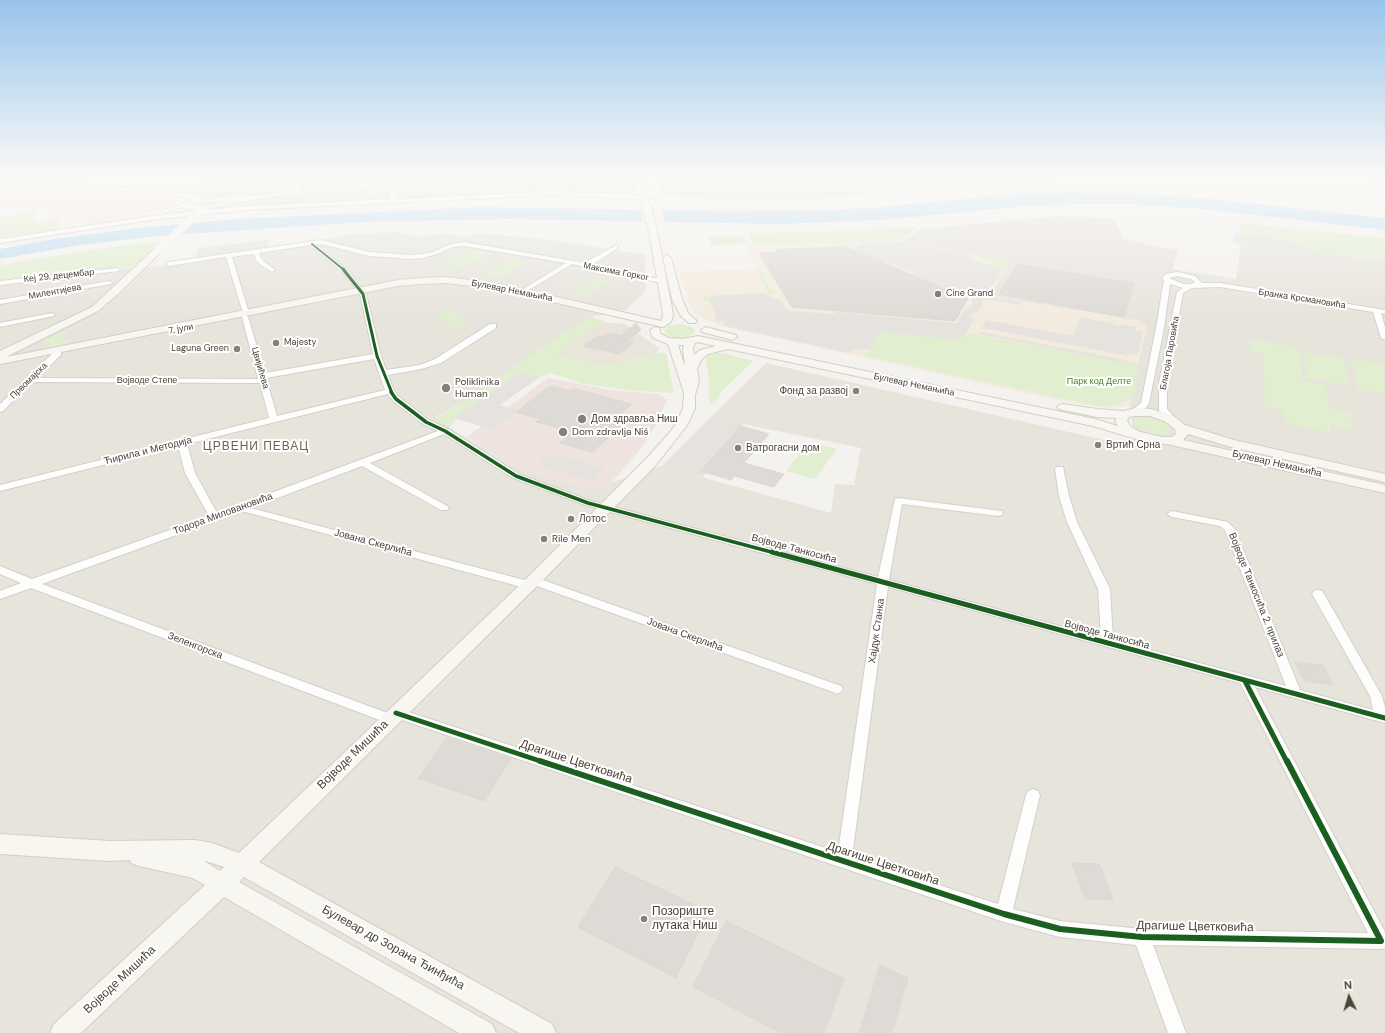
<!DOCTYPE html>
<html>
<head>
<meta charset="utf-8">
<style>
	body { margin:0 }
	#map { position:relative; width:1385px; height:1033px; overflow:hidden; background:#f4f2ee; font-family:"DM Sans",sans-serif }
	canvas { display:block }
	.north { position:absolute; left:1329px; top:977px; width:40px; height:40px; -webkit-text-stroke:3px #fff; paint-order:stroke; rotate:355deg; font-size:11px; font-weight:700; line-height:16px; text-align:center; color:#4b4439 }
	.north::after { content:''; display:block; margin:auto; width:14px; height:18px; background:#4b4439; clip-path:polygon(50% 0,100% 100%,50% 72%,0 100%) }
</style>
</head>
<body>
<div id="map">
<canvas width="1385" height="1033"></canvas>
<div class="north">N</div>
</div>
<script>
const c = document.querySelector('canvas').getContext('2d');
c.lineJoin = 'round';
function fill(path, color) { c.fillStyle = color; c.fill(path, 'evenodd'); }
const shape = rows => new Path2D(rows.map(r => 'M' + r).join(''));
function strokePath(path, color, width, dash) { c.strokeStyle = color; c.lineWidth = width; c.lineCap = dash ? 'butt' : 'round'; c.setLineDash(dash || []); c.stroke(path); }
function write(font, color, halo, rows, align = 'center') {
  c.font = font + ' "DM Sans",sans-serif'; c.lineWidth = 4; c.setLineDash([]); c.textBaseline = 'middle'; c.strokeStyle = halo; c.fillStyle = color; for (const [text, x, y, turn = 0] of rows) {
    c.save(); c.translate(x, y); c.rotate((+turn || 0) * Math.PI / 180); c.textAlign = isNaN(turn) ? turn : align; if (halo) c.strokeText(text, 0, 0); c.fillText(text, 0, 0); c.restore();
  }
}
const residential = shape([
	[231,176,660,176,660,178,647,178,649,197,577,192,520,194,245,208,242,196,204,197,180,191,189,186],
	[400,232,419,237,443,233,468,237,479,233,552,240,645,255,646,291,625,311,590,317,537,351,475,395,435,417,449,427,500,459,528,473,591,489,662,466,831,513,835,484,854,485,861,448,743,424,712,416,766,363,1135,447,1130,405,1141,349,1146,332,1141,321,991,296,1011,259,1151,283,1152,275,1172,269,1236,279,1241,243,1385,260,1385,1033,0,1033,0,283,118,269,193,264,198,248,268,240,269,251,351,234]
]);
const commercial = shape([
	[0,181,42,188,168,197,178,200,180,202,168,209,81,226,85,221,63,223,64,218,53,219,44,209,0,205],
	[896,242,1011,259,991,296,1141,321,1147,327,1141,349,1130,406,1107,408,1062,401,721,326,693,313,679,272,756,269,747,246]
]);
const industrial = shape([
	[660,176,1063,176,1070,179,842,197,771,199,660,196],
	[1057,216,1113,218,1123,238,1149,245,1178,250,1172,272,1153,275,1151,283,903,242,920,229]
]);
const education = shape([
	[601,322,625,324,659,348,658,353,605,366,557,355]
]);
const medical = shape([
	[548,378,611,390,659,394,667,400,655,427,638,452,611,483,591,489,528,473,500,459,467,437]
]);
const green = shape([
	[1360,178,1385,178,1385,189],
	[36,212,34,222,61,219,58,230,0,237,0,217],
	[1239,223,1385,238,1385,260,1241,243],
	[919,227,900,241,753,245,749,233,817,232],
	[744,235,747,244,711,245,709,236],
	[162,242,133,267,0,280,0,265,116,246],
	[471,250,491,254,457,271,440,271,452,265,444,263],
	[961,252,1011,259,998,280,996,280,1002,270,997,268,1001,267,972,254,960,253],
	[513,260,528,263,500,278,485,275],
	[760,266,761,269,760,270,770,289,774,290,772,294,714,296,714,299,705,302,702,296,768,293,757,270],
	[597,277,612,280,585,297,569,294],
	[446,311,462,314,454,320,470,323,461,329,444,326,449,322,435,318],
	[590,317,604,320,558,355,605,366,658,353,666,353,674,393,636,391,583,384,551,373,540,377,520,372,454,418,457,419,449,427,435,418,475,395,537,351],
	[681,324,694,328,695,333,686,337,677,338,669,336,664,332,666,328,668,326],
	[64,330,63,340,71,343,43,348,50,344,39,342],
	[883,331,890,331,890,333,957,339,957,337,965,337,967,333,1124,363,1125,360,1139,364,1133,397,1118,405,1103,407,865,356,879,333],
	[1250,339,1299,348,1303,381,1325,385,1330,408,1350,412,1352,429,1330,425,1330,433,1286,423,1284,411,1265,407,1263,354,1252,352],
	[1303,352,1344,359,1349,386,1306,378],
	[715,353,723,353,753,361,719,394,721,396,713,404,710,403,709,400,709,382,706,358,708,355],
	[1352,358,1384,364,1385,394,1358,390],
	[1144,417,1156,419,1166,423,1169,426,1169,432,1162,435,1156,435,1139,429,1133,424,1133,421,1135,419],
	[809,442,837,449,815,479,786,471]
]);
const parking = shape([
	[1235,233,1307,244,1310,255,1233,243],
	[900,242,961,252,960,253,964,252,970,255,967,256,989,265,993,264,1002,267,998,268,1002,269,989,292,984,291,984,293,987,296,1023,302,1021,305,983,299,980,310,969,317,974,319,964,337,957,337,957,339,954,339,890,333,890,331,883,331,879,333,869,350,860,348,857,350,851,350,849,353,729,327,724,325,723,320,717,321,709,299,714,299,714,296,764,293,766,295,781,300,785,308,784,309,789,311,834,314,835,312,957,323,963,312,972,304,972,297,966,298,911,274,914,273,908,270,889,262,885,263,853,249,861,245,860,243],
	[1080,317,1117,325,1120,327,1120,324,1136,327,1136,330,1143,331,1138,355,1130,354,1129,356,1078,346,982,328,986,320,1073,336],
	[980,332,1125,360,1124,363,979,334],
	[520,372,540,377,500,405,517,411,493,430,454,418],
	[712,416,743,424,700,470,707,473,702,477,662,466],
	[550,453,605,468,593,481,540,466,541,461],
	[291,945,438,1033,408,1033,289,961],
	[516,988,599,1033,562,1033,510,1004]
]);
const water = shape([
	[1067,192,1120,193,1201,198,1385,218,1385,230,1203,209,1130,204,1079,204,1026,206,882,220,779,224,511,219,365,222,157,236,80,245,0,259,0,249,54,239,137,228,236,219,480,207,726,211,824,210,872,208,1010,194]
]);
const pier = shape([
	[641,207,661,208,665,224,644,224]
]);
const building = shape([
	[845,247,873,258,968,299,955,321,792,307,759,253,778,252,777,250,786,249,845,247],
	[1017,264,1134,283,1124,317,999,294,1017,264],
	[636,323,641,330,628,340,634,342,619,354,584,346,598,336,602,337,608,333,621,336,636,323],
	[550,386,571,391,575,389,632,404,617,417,628,420,592,452,560,443,572,432,536,422,540,419,516,412,550,386],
	[741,426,769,434,744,463,784,474,774,487,734,476,731,480,700,471,741,426],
	[1295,662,1323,665,1333,685,1305,681,1295,662],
	[447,738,511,759,484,801,418,778,447,738],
	[1072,863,1099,864,1113,900,1085,899,1072,863],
	[615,867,709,912,676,978,578,927,615,867],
	[726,921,844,979,824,1033,781,1033,693,987,726,921],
	[880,965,908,978,892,1033,859,1033,880,965]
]);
const street = shape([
	[229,176,236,176,169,194,166,192,229,176],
	[239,176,244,176,276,185,283,194,278,195,272,187,255,183,239,176],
	[300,176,304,177,300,183,301,192,298,194,295,192,296,183,300,176],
	[327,176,332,176,317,185,312,192,308,192,313,183,327,176],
	[401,176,405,176,407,182,403,182,401,176],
	[500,176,504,176,514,193,553,191,633,195,646,197,657,202,654,204,643,199,633,199,553,195,246,210,151,220,0,243,0,239,151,216,246,206,391,199,384,183,386,182,388,183,396,199,509,194,500,176],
	[571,176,608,176,606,177,569,178,571,176],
	[1084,176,1109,176,1089,178,1084,176],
	[188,202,190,203,190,205,163,213,160,211,188,202],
	[321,240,369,252,410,255,423,254,433,252,450,244,464,242,585,263,616,245,618,246,618,248,592,265,664,280,664,282,662,283,572,264,522,294,519,292,520,291,566,263,464,246,453,247,437,254,423,258,410,259,369,256,321,244,316,244,349,272,366,294,381,356,386,370,420,365,435,359,490,324,496,324,496,328,441,363,421,369,388,375,394,391,399,397,429,420,448,429,519,474,591,501,878,577,895,499,898,498,1002,511,1003,513,1002,515,998,516,902,504,889,580,1101,637,1098,589,1067,522,1059,496,1055,469,1057,467,1063,467,1069,496,1077,522,1110,589,1113,640,1286,686,1225,530,1220,526,1172,517,1167,514,1172,511,1228,522,1235,529,1300,690,1373,710,1370,696,1312,594,1314,591,1318,590,1322,591,1324,594,1382,696,1385,707,1385,723,1255,687,1385,932,1385,948,1381,949,1153,945,1186,1033,1168,1033,1136,945,1060,937,1004,922,396,718,395,723,390,724,31,588,0,599,0,591,21,583,0,574,0,566,32,579,209,516,185,473,178,446,0,491,0,485,269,418,260,383,32,382,3,411,0,412,0,404,55,351,61,351,61,355,37,378,258,379,242,317,245,315,248,317,265,373,373,354,360,294,345,274,310,245,259,253,262,260,275,270,272,272,257,262,254,254,232,257,249,313,246,315,243,313,226,257,169,266,166,264,169,262,321,240],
	[374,359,385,390,277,416,266,378,374,359],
	[388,394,393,401,423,424,438,431,217,513,195,473,187,444,388,394],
	[444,434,513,478,585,505,877,584,838,852,396,708,391,709,390,714,42,584,242,511,529,589,534,585,833,692,837,694,841,692,843,689,841,686,537,578,533,577,529,578,528,581,251,508,362,466,441,510,447,510,449,508,447,506,370,463,444,434],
	[888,587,1240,683,1368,933,1142,929,1060,921,1013,909,1040,795,1038,791,1033,789,1028,791,1026,795,998,904,852,857,888,587],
	[117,268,120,270,119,271,0,285,0,281,117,268],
	[1177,272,1195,276,1202,283,1220,283,1385,310,1385,314,1381,313,1385,327,1385,340,1381,338,1373,312,1220,287,1192,288,1183,293,1167,383,1167,409,1179,422,1178,424,1172,424,1159,410,1159,383,1177,292,1183,288,1170,284,1164,328,1149,403,1144,410,1138,414,1132,414,1131,412,1132,410,1141,403,1156,328,1164,280,1162,278,1166,274,1177,272],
	[1177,276,1191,279,1195,282,1192,284,1183,284,1169,278,1177,276],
	[109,281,112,283,111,284,0,304,0,300,109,281],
	[52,313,55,315,54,316,0,327,0,323,52,313]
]);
const secondary = shape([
	[5,176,17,176,54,182,169,190,203,198,256,195,441,176,460,176,457,178,256,199,202,210,187,209,183,205,193,200,169,194,54,186,8,178,5,176],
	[227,201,202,206,193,205,203,202,227,201],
	[637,176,643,176,642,186,650,203,657,231,672,308,673,316,671,322,665,326,662,327,522,295,472,286,446,283,420,284,398,286,0,364,0,351,92,307,154,249,157,249,161,251,160,253,119,293,98,311,6,357,398,280,420,278,446,277,472,280,522,289,661,321,663,316,662,308,649,231,642,203,639,194,618,198,614,196,637,190,636,186,637,176],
	[667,255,671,258,682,299,688,313,697,321,695,323,689,323,681,316,672,299,663,258,667,255],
	[655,327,659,328,661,334,669,338,682,339,698,336,1095,419,1118,426,1115,421,1117,418,1097,417,1063,410,1059,409,1057,407,1059,405,1063,404,1097,409,1124,411,1135,408,1151,409,1172,415,1185,425,1234,440,1385,474,1385,482,1231,447,1188,434,1183,440,1385,485,1385,493,1167,444,1149,443,1093,426,728,349,708,354,702,359,697,369,699,381,695,395,695,408,688,424,656,465,534,589,259,862,552,1024,556,1033,519,1033,244,877,239,882,492,1024,496,1033,459,1033,224,897,81,1033,50,1033,54,1024,205,885,193,878,139,866,131,863,130,860,110,861,0,854,0,834,110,841,195,840,212,843,239,853,524,581,646,459,670,432,676,424,683,408,684,393,668,344,653,338,652,336,650,330,655,327],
	[697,342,716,346,700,350,694,355,693,348,695,343,697,342],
	[678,345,684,345,683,348,685,367,678,345],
	[1135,416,1150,416,1164,421,1175,429,1176,434,1172,437,1163,437,1140,432,1131,427,1127,421,1129,417,1135,416],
	[204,861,212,863,224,867,220,871,204,861],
	[706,327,736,335,737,337,732,340,702,332,701,330,706,327]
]);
const secondaryBridge = shape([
	[157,251,200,211]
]);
const cyclewayFar4 = shape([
	[312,244,344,270]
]);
const cyclewayFar3 = shape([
	[343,269,363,294,377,356,392,393]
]);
const cyclewayFar2 = shape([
	[391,392,396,399,426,422,445,431,516,476,588,503,775,553]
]);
const cyclewayFar1 = shape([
	[772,552,1385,718],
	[1245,681,1287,762],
	[396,713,543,762]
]);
const cycleway = shape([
	[540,761,1004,914,1060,929,1142,937,1381,941,1287,761]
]);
const markers = [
	[938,294,4,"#868178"],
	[276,343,4,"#868178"],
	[237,349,4,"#868178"],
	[446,388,5,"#868178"],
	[856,391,4,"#868178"],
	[582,419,5,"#868178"],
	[563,432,5,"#868178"],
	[1098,445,4,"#868178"],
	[738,448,4,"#868178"],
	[571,519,4,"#868178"],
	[544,539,4,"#868178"],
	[644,919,4,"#868178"]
];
const farStreetnames = [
	["Максима Горког",616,272,11],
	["Кеј 29. децембар",59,276,-6],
	["Булевар Немањића",512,291,11],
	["Милентијева",55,292,-10],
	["Бранка Крсмановића",1302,299,9],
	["7. јули",181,329,-11],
	["Благоја Паровића",1170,353,-80],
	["Цвијићева",260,368,74],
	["Првомајска",29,381,-44],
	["Војводе Степе",147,381],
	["Булевар Немањића",914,385,12]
];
const farPoinames = [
	["Cine Grand",946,294],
	["Majesty",284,343],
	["Laguna Green",229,349,"right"]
];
const farParknames = [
	["Парк код Делте",1099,382]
];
const poiNames = [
	["Poliklinika",455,382],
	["Human",455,394],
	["Фонд за развој",848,391,"right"],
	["Дом здравља Ниш",591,419],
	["Dom zdravlja Niš",572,432],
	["Вртић Срна",1106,445],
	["Ватрогасни дом",746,448],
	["Лотос",579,519],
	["Rile Men",552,539]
];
const streetNames = [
	["Ћирила и Методија",148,451,-14],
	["Булевар Немањића",1277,464,13],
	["Тодора Миловановића",223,514,-20],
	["Јована Скерлића",373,543,15],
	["Војводе Танкосића",794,549,15],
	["Војводе Танкосића 2. прилаз",1256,595,68],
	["Хајдук Станка",877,631,-82],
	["Јована Скерлића",685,635,20],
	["Војводе Танкосића",1107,635,15],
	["Зеленгорска",195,646,21]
];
const quarterNames = [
	["ЦРВЕНИ ПЕВАЦ",256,447]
];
const nearStreetnames = [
	["Војводе Мишића",353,755,-44],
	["Драгише Цветковића",576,762,18],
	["Драгише Цветковића",883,864,18],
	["Драгише Цветковића",1195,927,1],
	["Булевар др Зорана Ђинђића",393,948,29],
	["Војводе Мишића",120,980,-43]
];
const nearPoinames = [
	["Позориште",652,912],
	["лутака Ниш",652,926]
];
fill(residential, '#e7e4dc');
fill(commercial, '#f3ebdf');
fill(industrial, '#e6e2de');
fill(education, '#eae5da');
fill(medical, '#eee3df');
fill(green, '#e1eecf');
fill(parking, '#e6e3df');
fill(water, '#c0ddf1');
fill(pier, '#f4f2ee');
fill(building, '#dedbd6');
strokePath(building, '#dcd9d4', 1);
strokePath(street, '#d2d0cb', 2);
strokePath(secondary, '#d3cfc5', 2);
fill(street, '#fdfdfc');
fill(secondary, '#f7f6f1');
strokePath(secondaryBridge, '#d3cfc5', 8, []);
strokePath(secondaryBridge, '#f7f6f1', 8);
strokePath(cyclewayFar4, '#1b5e20', 2);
strokePath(cyclewayFar3, '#1b5e20', 3);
strokePath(cyclewayFar2, '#1b5e20', 3.5);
strokePath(cyclewayFar1, '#1b5e20', 5);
strokePath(cycleway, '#1b5e20', 6);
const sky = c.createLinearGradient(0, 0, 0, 320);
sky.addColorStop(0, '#98c4ec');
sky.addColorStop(0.55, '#faf9f7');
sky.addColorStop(1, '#faf9f700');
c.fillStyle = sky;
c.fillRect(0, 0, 1385, 320);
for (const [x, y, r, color] of markers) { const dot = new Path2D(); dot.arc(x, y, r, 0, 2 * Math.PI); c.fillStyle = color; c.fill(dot); strokePath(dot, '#fff', 1.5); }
write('9px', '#4b4439', '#fff', farStreetnames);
write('9px', '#4b4439', '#fff', farPoinames, 'left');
write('9px', '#4a7f2a', '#fff', farParknames);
write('10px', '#4b4439', '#fff', poiNames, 'left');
write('10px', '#4b4439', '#fff', streetNames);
c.letterSpacing = '1px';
write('12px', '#6e6250', '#fff', quarterNames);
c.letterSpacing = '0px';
write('12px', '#4b4439', '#fff', nearStreetnames);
write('12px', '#4b4439', '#fff', nearPoinames, 'left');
</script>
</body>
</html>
